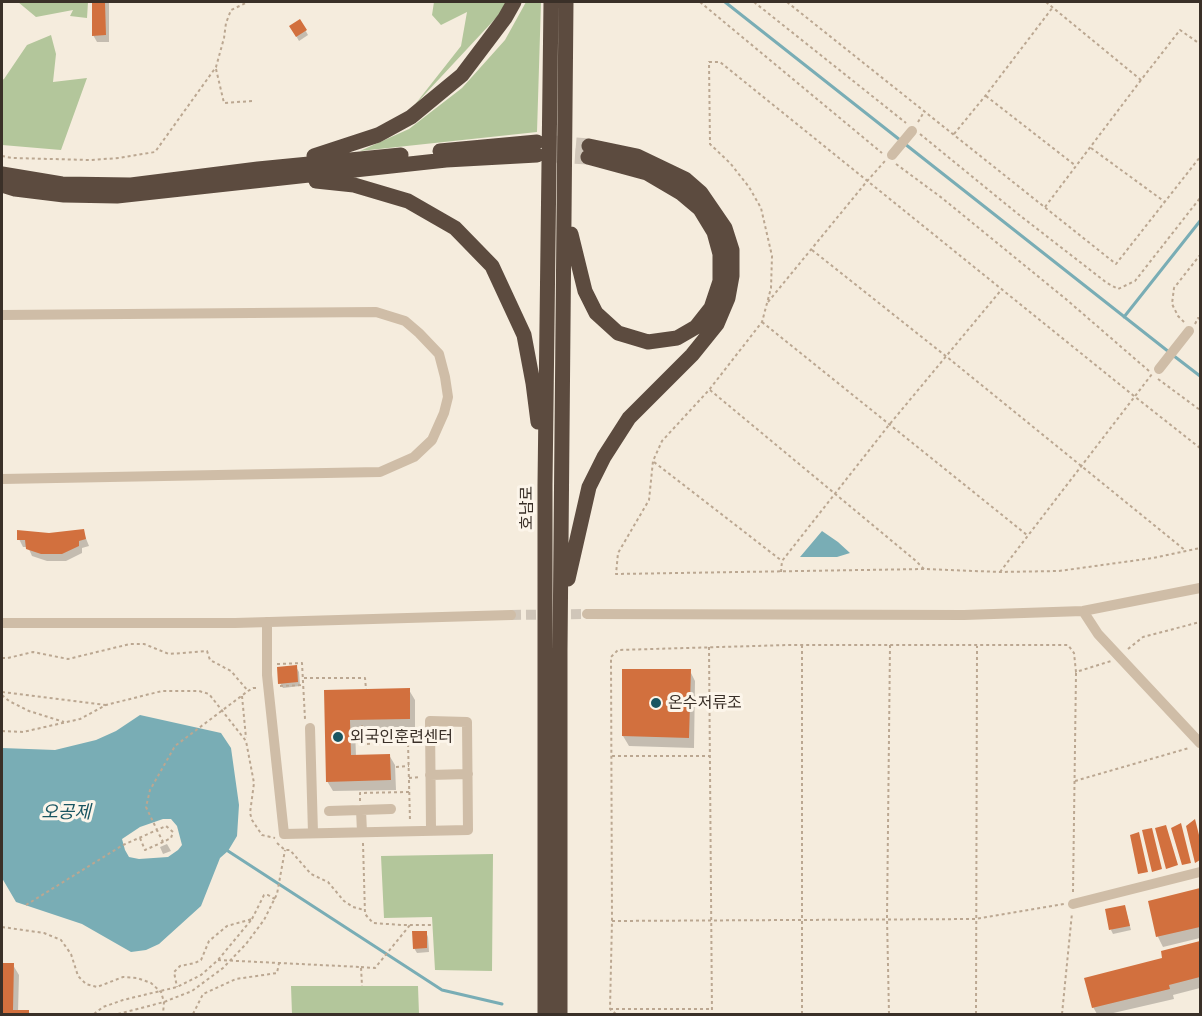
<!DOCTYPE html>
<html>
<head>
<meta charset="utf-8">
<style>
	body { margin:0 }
	#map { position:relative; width:1202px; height:1016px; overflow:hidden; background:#f5ecdd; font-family:Commissioner,sans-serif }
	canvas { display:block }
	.frame { position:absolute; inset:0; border:3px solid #3a3028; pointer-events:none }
</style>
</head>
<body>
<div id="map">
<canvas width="1202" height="1016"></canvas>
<div class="frame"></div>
</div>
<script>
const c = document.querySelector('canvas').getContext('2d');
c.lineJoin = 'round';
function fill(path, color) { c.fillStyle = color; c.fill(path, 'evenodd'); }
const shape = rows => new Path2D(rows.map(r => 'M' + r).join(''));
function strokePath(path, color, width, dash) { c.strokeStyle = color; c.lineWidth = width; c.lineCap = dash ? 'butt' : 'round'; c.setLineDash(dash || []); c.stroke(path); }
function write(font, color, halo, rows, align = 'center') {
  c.font = font + ' Commissioner,"Noto Sans KR",sans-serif'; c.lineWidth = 6; c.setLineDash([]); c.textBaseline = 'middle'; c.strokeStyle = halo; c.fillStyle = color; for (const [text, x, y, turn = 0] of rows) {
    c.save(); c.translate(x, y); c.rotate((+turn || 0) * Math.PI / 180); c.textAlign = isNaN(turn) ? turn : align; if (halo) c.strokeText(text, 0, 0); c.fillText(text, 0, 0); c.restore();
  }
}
const green = shape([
	[18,2,88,2,87,18,70,16,73,10,36,17],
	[434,2,509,2,508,5,413,107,461,46,467,12,441,25,432,15],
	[526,2,541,2,537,132,360,151,409,129,462,88,505,40],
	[51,35,56,54,53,82,87,78,61,150,2,145,2,80,4,79,27,45],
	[493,854,492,971,435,970,432,917,384,918,381,856],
	[291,986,418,986,419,1014,292,1014]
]);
const water = shape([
	[822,531,838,542,850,553,837,557,800,557],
	[140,715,221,733,231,748,239,805,237,836,228,851,220,858,201,906,159,944,146,950,131,952,82,924,16,902,2,878,2,748,55,750,96,740,116,731],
	[163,819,171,819,177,826,182,845,178,850,168,857,139,859,129,857,125,850,122,839,140,827]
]);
const shadow = shape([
	[93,2,109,2,109,42,97,42,93,35],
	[300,21,308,35,299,41,291,27],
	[83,531,89,546,82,548,82,553,66,561,47,561,32,556,28,547,23,547,19,539],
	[296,667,299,672,300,686,283,688,280,683],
	[690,671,695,681,694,748,629,746,623,736],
	[409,690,415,700,415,728,355,729,356,756,389,755,395,765,396,790,333,791,327,781,325,692],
	[167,844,171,851,163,854,160,847],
	[1200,890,1200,938,1163,947,1158,937,1149,902],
	[1125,907,1131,930,1113,934,1111,930],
	[426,932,428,937,429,952,417,953,414,948],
	[1200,943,1200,988,1173,995,1174,999,1109,1014,1097,1014,1093,1007,1164,960,1163,952],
	[2,965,13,965,19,975,18,1012,29,1012,30,1014,2,1014]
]);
const stream = shape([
	[725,2,900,140],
	[905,144,1169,352],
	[1124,317,1200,221],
	[1174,356,1200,376],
	[228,851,442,990,502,1004]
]);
const building = shape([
	[92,2,105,2,106,35,92,36],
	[300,19,307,30,296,37,289,26],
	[84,529,86,539,79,541,79,546,62,554,41,554,26,549,25,540,17,540,17,530,49,533],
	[297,665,298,682,278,684,277,667],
	[622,669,691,669,689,738,622,736],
	[410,688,410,719,350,720,351,755,390,754,391,780,326,782,324,690],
	[1195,819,1200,839,1200,860,1195,863,1186,826],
	[1181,823,1191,863,1182,865,1171,828],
	[1166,825,1178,865,1166,869,1155,828],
	[1152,828,1162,869,1152,872,1142,830],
	[1139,832,1148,872,1138,874,1130,835],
	[1200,888,1200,927,1156,937,1148,901],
	[1125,905,1130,926,1109,930,1105,909],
	[412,931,427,931,427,948,413,949],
	[1200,941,1200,977,1169,985,1170,989,1092,1008,1084,978,1162,958,1161,951],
	[2,963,14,963,13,1010,29,1010,29,1014,2,1014]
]);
const minorTunnel = shape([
	[511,615,587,614]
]);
const highwayTunnel = shape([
	[553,143,589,146],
	[552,155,588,157]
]);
const path = shape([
	[700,2,882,153],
	[754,2,906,123],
	[787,2,1116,264,1200,157],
	[1046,2,1141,80,1180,30,1200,44],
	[216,69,224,103,252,101],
	[986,96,1076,166],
	[918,122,924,112],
	[920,134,1018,214,1107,283,1118,289,1135,281,1200,198],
	[954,134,986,95,1053,7],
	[1091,148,1165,202],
	[2,156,12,158,90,160,119,158,155,152,216,67,224,38,226,23,231,10,248,2],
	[896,164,942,198,1067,300,1149,371],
	[1045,207,1141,80],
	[812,250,947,357,1186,551],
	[768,302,868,180,885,161],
	[762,322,1027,535],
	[1184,322,1178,316,1172,304,1174,288,1200,255],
	[1195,324,1198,318,1200,319],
	[1158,379,1200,410],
	[710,390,916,561,924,569],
	[1200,448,1134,396,720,62,709,62,710,144,730,163,749,187,761,208,772,256,771,288,762,322,709,390,662,441,653,461,649,500,618,553,616,574,924,569,1000,572,1059,571,1153,558,1200,548],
	[654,462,782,561],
	[781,572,782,561,889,425,1002,289],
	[1000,572,1152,374],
	[709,647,712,1014],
	[1128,649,1143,637,1200,622],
	[2,658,8,658,33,652,68,659,130,644,144,644,169,654,207,651,210,660,231,671,248,691],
	[277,664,302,663,305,719],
	[304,678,365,678,366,689],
	[280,686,304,685],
	[2,692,106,705],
	[2,695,9,701,29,711,64,722],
	[242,696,246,738],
	[362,725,362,744,408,743,410,821],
	[362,730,408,729,408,743],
	[2,731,23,732,80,719,106,705,162,691,199,691,209,694,246,741,254,783,250,813,252,820,262,835,275,838],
	[612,756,709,756],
	[396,767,409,766],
	[409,778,420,777],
	[1075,781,1189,748],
	[360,801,360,793,409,792],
	[140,838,145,850,163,842,171,838,173,832,166,826,157,830,163,842],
	[277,843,285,850,290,850,311,874,328,882,344,901,353,907,364,910],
	[363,843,365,914,373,923,402,925,433,925],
	[1073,892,1076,673],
	[26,905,123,845,157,830,146,807,150,790,175,746,248,691,253,688,259,688],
	[252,919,264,895,268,895,275,899],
	[612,921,975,919,1064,904],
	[2,927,44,933,61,940,71,954,78,976,86,984,97,987,123,977,137,978,151,983,161,992,164,1002,163,1014],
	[218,960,361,967,362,986],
	[361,967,375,968,410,925],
	[610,1009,712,1009],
	[94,1014,103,1007,123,1000,177,987,201,975,218,960,252,919,227,926,209,941,201,960,195,963,180,966,174,972,177,987],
	[118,1014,164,1002,192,991,223,968,246,944,264,920,277,894,285,850],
	[193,1014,203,994,236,979,277,973,279,963],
	[616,1014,610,1009,612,921,611,657,618,650,788,645,1068,645,1074,653,1076,672,1111,661],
	[802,1014,802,645],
	[889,1014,887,918,890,645],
	[976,1014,977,646],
	[1062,1014,1072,913]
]);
const minor = shape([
	[892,155,912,131],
	[2,315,376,312,405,321,419,333,439,354,445,377,448,397,444,413,432,440,414,457,380,472,2,479],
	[1159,369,1189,331],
	[1083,611,1098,634,1200,743],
	[587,614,964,615,1083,611,1200,588],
	[267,622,267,675,284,834,468,830,467,722,430,721,431,830],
	[2,623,235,623,511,615],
	[310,728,313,833],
	[430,775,468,774],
	[361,810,391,809],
	[329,811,361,810,362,832],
	[1073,904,1200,872]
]);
const highway = shape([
	[440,151,537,142],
	[314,156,378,135,411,117,462,75,505,18,514,2],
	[2,174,62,184,131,185,258,169,401,155],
	[316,181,354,185,408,201,455,228,492,266,524,335,533,383,538,422],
	[2,185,15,189,64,195,117,196,446,160,537,155],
	[571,234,585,291,596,313,618,333,648,342,677,338,696,327,711,308,720,281,720,254,714,232,700,209,681,193,647,173,588,157],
	[568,579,589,487,604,457,629,418,692,355,717,324,728,298,732,276,732,250,725,228,701,193,685,179,637,156,589,146],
	[545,1014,545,485,551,2],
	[560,1014,560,650,566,2]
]);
const markers = [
	[656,703,6,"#195561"],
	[338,737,6,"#195561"]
];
const streetNames = [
	["호남로",527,508,-90]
];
const poiNames = [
	["온수저류조",668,703],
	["외국인훈련센터",350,737]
];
const waterNames = [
	["오공제",66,812]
];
fill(green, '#b3c69b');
fill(water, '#79adb5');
fill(shadow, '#0003');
strokePath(stream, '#79adb5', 3);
fill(building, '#d2703e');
strokePath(minorTunnel, '#d0c6b9', 10, [10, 5]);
strokePath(highwayTunnel, '#d0c6b9', 15, [15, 8]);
strokePath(path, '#bba791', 2, [3, 3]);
strokePath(minor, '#cfbda7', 10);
strokePath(highway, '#5c4b3f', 15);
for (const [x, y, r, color] of markers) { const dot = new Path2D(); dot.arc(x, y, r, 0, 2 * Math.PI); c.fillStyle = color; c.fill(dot); strokePath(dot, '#fcf5ea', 2); }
write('16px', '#3a3028', '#fcf5ea', streetNames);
write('16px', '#3a3028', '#fcf5ea', poiNames, 'left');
write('italic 18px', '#195561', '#fcf5ea', waterNames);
</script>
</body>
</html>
